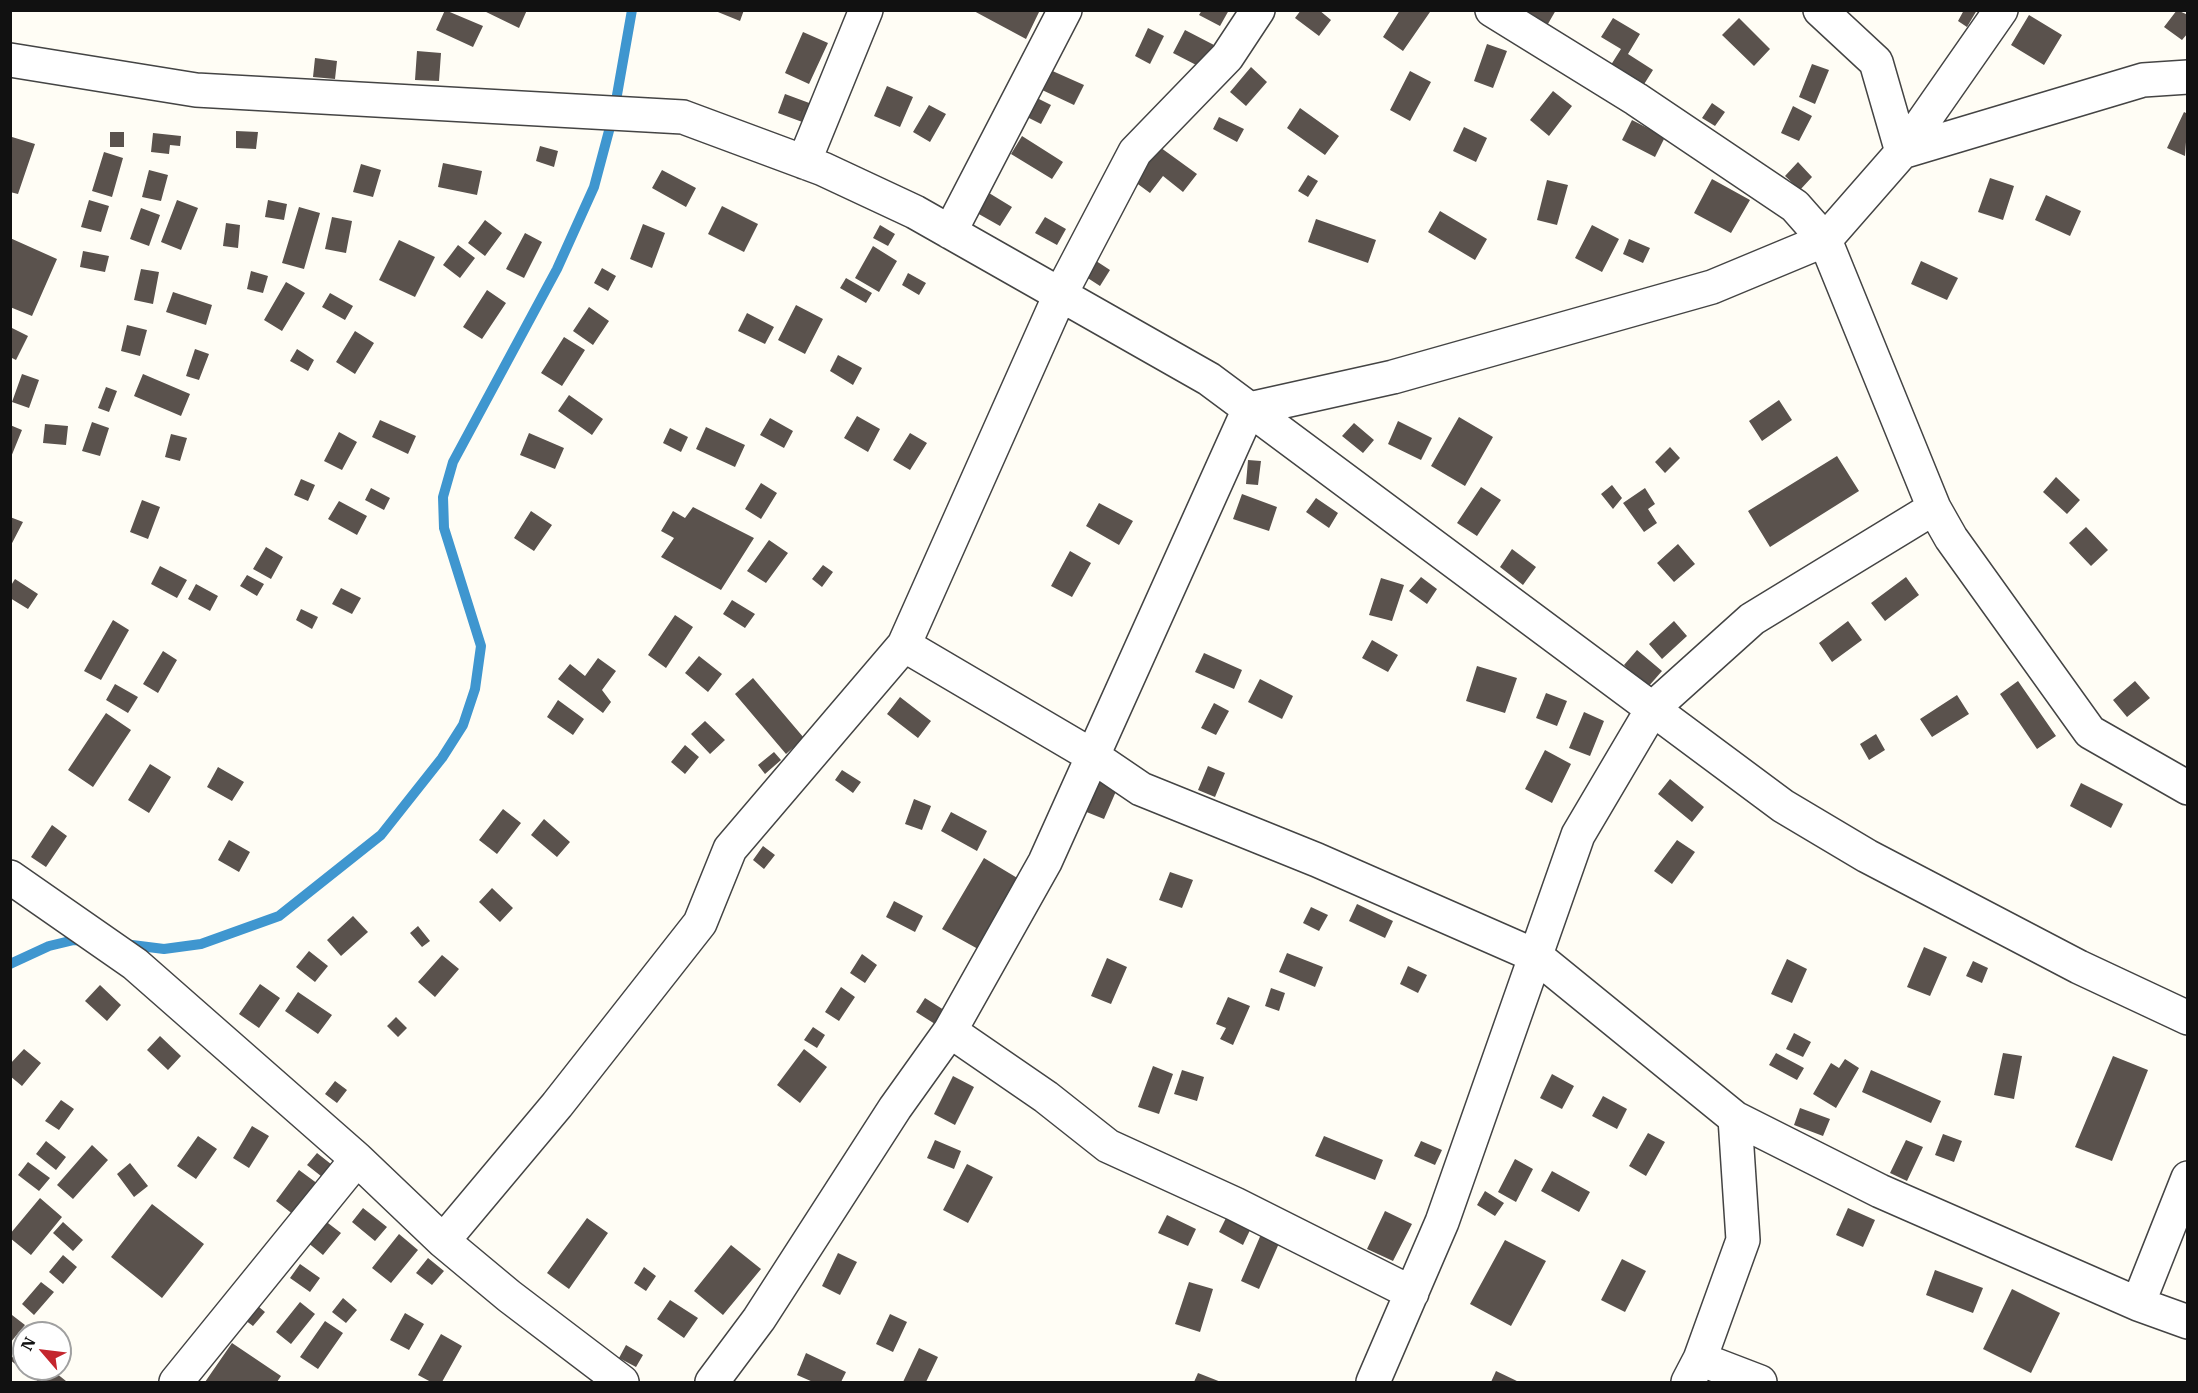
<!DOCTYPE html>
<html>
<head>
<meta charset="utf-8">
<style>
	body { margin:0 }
	#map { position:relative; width:2198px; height:1393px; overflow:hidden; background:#fffdf5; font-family:"IBM Plex Serif",serif }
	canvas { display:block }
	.frame { position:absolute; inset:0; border:12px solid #111; pointer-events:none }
	.north { position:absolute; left:12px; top:1321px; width:60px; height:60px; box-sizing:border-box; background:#fff; border:2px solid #a0a0a0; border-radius:50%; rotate:298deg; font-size:16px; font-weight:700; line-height:24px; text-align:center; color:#111 }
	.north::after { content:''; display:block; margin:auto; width:21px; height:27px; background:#c4262e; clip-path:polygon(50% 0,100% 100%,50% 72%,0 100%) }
</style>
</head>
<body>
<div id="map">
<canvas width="2198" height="1393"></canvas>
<div class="frame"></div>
<div class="north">N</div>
</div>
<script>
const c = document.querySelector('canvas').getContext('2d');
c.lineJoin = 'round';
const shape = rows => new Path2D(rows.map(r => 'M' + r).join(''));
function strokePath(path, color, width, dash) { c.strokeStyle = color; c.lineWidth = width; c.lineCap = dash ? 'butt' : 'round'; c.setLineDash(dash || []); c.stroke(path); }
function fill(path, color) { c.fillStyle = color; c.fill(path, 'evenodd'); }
const stream = shape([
	[124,944,164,949,201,944,279,916,381,835,442,758,463,725,475,689,481,646,444,528,443,497,453,462,557,269,594,187,614,112,632,10],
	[10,964,49,946,74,940,84,941]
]);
const building = shape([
	[445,10,483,26,473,47,436,30],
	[482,10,527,10,519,28],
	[713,10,744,10,740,21],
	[972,10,1040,10,1026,39],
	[1202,10,1229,10,1220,26,1199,15],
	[1301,10,1319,10,1331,20,1319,36,1295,18],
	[1400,10,1430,12,1403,51,1383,37],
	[1514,10,1556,10,1545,29],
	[1964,10,1977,10,1967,27,1958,21],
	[2177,10,2188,15,2188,33,2182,40,2164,27],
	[2029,15,2062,35,2044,65,2011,45],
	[1613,18,1640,34,1628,54,1653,70,1641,89,1609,68,1621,49,1601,37],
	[1739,18,1770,49,1754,66,1722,35],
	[1148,28,1164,36,1150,64,1135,56],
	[1185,30,1214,45,1202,68,1173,53],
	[803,32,828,43,809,84,785,73],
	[1487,44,1507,51,1493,88,1474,81],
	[417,51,441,53,439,81,415,80],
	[315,58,337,61,335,79,313,77],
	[1812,64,1829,70,1815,104,1799,97],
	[1251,67,1267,82,1246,106,1230,92],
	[1048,69,1084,85,1074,105,1040,89],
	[1410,71,1431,82,1410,121,1390,110],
	[887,86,913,97,900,127,874,116],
	[1553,91,1572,106,1549,136,1530,120],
	[785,94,812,104,805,123,778,113],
	[1033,96,1051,105,1041,124,1023,115],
	[1712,103,1725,112,1715,126,1702,118],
	[929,105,946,114,930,142,913,132],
	[1793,106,1812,116,1799,141,1781,133],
	[1300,108,1339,136,1325,155,1287,128],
	[2184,112,2188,114,2185,156,2167,148],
	[1219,117,1244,129,1237,142,1213,129],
	[1632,120,1665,137,1655,157,1622,140],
	[1464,127,1487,138,1476,162,1453,151],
	[236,131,258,132,256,149,236,148],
	[110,132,124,132,124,147,110,147],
	[153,133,181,136,180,146,170,145,169,154,151,152],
	[1022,136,1063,162,1052,179,1011,154],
	[12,137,35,144,18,194,10,192],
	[1157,145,1197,174,1183,192,1163,176,1150,193,1131,179],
	[540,146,558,151,554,167,536,161],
	[104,152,123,158,112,197,92,191],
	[1798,162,1812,177,1800,190,1785,176],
	[443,163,482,171,477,195,438,187],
	[361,164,381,170,373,197,353,192],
	[149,170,168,175,161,201,142,197],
	[662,170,696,188,686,207,652,188],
	[1308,175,1318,181,1308,197,1298,191],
	[1990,178,2014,186,2003,220,1978,212],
	[1712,179,1750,200,1731,233,1694,213],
	[1547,180,1568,185,1557,225,1537,220],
	[989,193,1012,207,1000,226,977,213],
	[2046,195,2081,211,2070,236,2035,220],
	[89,200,109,206,101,232,81,227],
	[177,200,198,208,181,250,161,242],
	[268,200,287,204,284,220,265,217],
	[722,206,758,224,744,252,708,234],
	[299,207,320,213,304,269,282,263],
	[141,208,160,215,149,246,130,239],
	[1440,211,1487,239,1475,260,1428,232],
	[332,217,352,221,346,253,325,249],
	[1045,217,1066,229,1057,245,1035,233],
	[1316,219,1376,240,1368,263,1308,242],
	[485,220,502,233,485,256,468,243],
	[226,223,240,225,238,248,223,246],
	[643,224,665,233,652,268,630,259],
	[880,225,895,234,888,246,873,238],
	[1592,225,1619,239,1602,272,1575,258],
	[525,233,542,242,524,278,506,269],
	[10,238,57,259,32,316,10,307],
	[1629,239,1650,248,1643,263,1623,254],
	[399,240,435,257,415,297,379,280],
	[458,245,475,258,460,278,443,265],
	[873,246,897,261,879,292,855,278],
	[83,251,109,256,105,272,80,267],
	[1090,257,1110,270,1100,286,1080,273],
	[1921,261,1958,278,1947,300,1911,284],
	[602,268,616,276,608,291,594,283],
	[141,269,159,272,153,304,134,300],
	[251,271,268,276,263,293,247,289],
	[908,273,926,283,919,295,902,285],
	[846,278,872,293,866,303,840,288],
	[286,282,305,293,282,331,264,320],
	[487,290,506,303,482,339,463,327],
	[173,292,212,305,206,325,166,312],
	[330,293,353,306,345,320,322,307],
	[796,305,823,319,805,354,778,340],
	[589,307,609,321,593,345,573,331],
	[747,313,774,327,765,344,738,331],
	[127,325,147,330,140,356,121,351],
	[10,327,28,336,16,360,10,357],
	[355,331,374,343,355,374,336,362],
	[564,337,585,350,562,386,541,373],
	[195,349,209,354,199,380,186,376],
	[297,349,314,360,308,371,290,361],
	[838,355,862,368,853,385,830,371],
	[22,374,39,380,29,408,12,402],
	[143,374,190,394,181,416,134,396],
	[106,387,117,391,109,412,98,408],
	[569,395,603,419,592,435,558,411],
	[1779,400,1792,420,1762,441,1749,421],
	[857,416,880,429,868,452,844,438],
	[1459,417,1493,437,1465,486,1431,466],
	[770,418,793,431,784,448,760,435],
	[380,420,416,436,408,454,372,437],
	[1398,421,1432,438,1421,460,1388,444],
	[92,422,109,428,100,456,82,451],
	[1354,423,1374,440,1363,453,1342,436],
	[45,424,68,426,66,445,43,443],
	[10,425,22,430,11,457,10,457],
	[706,427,745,445,735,467,696,449],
	[670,428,688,437,681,452,663,443],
	[339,432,357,442,342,470,324,461],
	[529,433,564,448,555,469,520,455],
	[910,433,927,443,910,470,893,460],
	[171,434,187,438,180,461,165,457],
	[1670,447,1680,458,1665,473,1655,462],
	[1837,456,1859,491,1770,547,1748,511],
	[1248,460,1261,461,1258,485,1246,484],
	[2056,477,2080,500,2067,514,2043,492],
	[301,479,315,485,308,501,294,495],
	[761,483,777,493,761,519,745,509],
	[1612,485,1622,498,1613,509,1601,494],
	[1481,487,1501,500,1477,536,1457,523],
	[371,488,390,498,384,510,365,500],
	[1645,488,1655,504,1648,509,1657,523,1644,532,1623,503],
	[1242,494,1277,507,1269,531,1233,519],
	[1316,498,1338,513,1329,528,1306,512],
	[142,500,160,507,148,539,130,532],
	[339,501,367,516,357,535,328,519],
	[1099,503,1133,521,1119,545,1086,526],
	[693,507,754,538,721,590,661,557,674,538,661,531,673,511,685,518],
	[531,511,552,525,534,551,514,538],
	[10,517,23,522,10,547],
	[2086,527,2108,550,2091,566,2069,543],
	[769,540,788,553,766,583,747,571],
	[1678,544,1695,564,1674,582,1657,563],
	[266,547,283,557,271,579,253,569],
	[1512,549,1536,567,1523,585,1500,567],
	[1070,551,1091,563,1072,597,1051,586],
	[823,565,833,572,822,587,812,579],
	[160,566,187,580,177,598,151,584],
	[247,575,264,584,257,596,240,586],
	[1421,577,1437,589,1427,604,1409,591],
	[1906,577,1919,595,1885,621,1871,603],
	[1381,578,1404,585,1392,621,1369,615],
	[15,579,38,594,28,609,10,598,10,587],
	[196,584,218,596,210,611,188,599],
	[341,588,361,598,352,614,332,604],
	[732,600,755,614,745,628,723,614],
	[301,609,318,617,312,629,296,620],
	[675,615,693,627,666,668,648,655],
	[113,620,129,630,101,680,84,671],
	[1674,621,1687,636,1662,659,1649,644],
	[1848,621,1862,640,1832,662,1819,643],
	[1372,640,1398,655,1388,672,1362,658],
	[1637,650,1662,671,1648,687,1624,665],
	[163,651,177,660,158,693,143,684],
	[1204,653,1242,670,1234,689,1195,672],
	[699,656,722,674,708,692,685,673],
	[598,658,616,671,602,690,611,702,603,713,558,679,570,664,585,676],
	[1477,666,1517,678,1505,713,1466,701],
	[753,678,804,738,786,754,735,694],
	[1260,679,1293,696,1282,719,1248,702],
	[2018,681,2056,736,2037,749,2000,694],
	[2135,681,2150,698,2127,717,2113,700],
	[115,684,138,697,128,713,106,700],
	[1546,693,1567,701,1557,726,1536,718],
	[1957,695,1969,714,1932,737,1920,719],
	[900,697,931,721,918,738,887,714],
	[558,700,584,719,573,735,547,717],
	[1214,703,1229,711,1216,735,1201,728],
	[1584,712,1604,721,1590,756,1569,748],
	[106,713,131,730,93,787,68,770],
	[705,721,725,740,710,754,691,734],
	[1876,734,1885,750,1869,760,1860,744],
	[685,745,699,757,685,774,671,762],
	[1545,750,1571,764,1552,803,1525,789],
	[774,752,781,760,765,774,758,765],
	[150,764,171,777,149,813,128,800],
	[1208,766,1225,773,1215,797,1198,790],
	[218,767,244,782,232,801,207,787],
	[842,770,861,782,853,793,835,780],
	[1091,779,1117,789,1104,819,1079,809],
	[1670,779,1704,807,1692,822,1658,794],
	[2081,783,2123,804,2111,828,2070,806],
	[914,799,931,806,922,830,905,824],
	[503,809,521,823,497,854,479,840],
	[951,812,987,831,977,851,941,831],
	[544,819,570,842,557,857,531,835],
	[52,825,67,836,46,867,31,857],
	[229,840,250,852,239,872,218,860],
	[1677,840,1695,852,1672,884,1654,871],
	[763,846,775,855,764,869,753,860],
	[984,858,1019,879,978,949,942,929],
	[1170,872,1193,880,1182,908,1159,900],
	[492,888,513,908,500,922,479,902],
	[894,901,923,916,915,932,886,917],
	[1357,904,1393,921,1385,938,1349,921],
	[1311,907,1328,915,1319,931,1303,923],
	[353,916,368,932,341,956,327,940],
	[418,926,430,941,422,947,410,933],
	[1924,947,1947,957,1930,996,1907,987],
	[309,951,328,966,315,982,296,967],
	[1287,953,1323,967,1315,987,1279,972],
	[862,954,877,965,865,983,850,973],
	[442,955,459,969,435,997,418,982],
	[1107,958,1127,967,1111,1004,1091,996],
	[1787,959,1807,969,1792,1003,1771,994],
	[1973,961,1988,968,1982,983,1966,976],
	[1408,966,1427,975,1418,993,1400,984],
	[260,984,280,998,259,1028,239,1014],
	[100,985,121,1005,107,1021,85,1001],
	[841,987,855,997,839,1021,825,1012],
	[1271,988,1285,993,1279,1011,1265,1006],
	[298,992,332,1015,318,1034,285,1011],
	[1228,997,1250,1006,1233,1045,1220,1039,1226,1028,1216,1024],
	[925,998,944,1010,935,1024,916,1012],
	[396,1017,407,1028,398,1037,387,1026],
	[813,1027,825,1035,817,1048,804,1040],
	[1794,1033,1811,1042,1803,1057,1786,1049],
	[160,1036,181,1056,168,1070,147,1050],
	[24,1049,41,1063,22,1086,10,1076,10,1064],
	[804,1049,827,1067,800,1103,777,1085],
	[1776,1053,1804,1068,1797,1080,1769,1065],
	[2003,1053,2022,1056,2014,1099,1994,1095],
	[2113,1056,2148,1070,2112,1161,2075,1147],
	[1845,1059,1859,1068,1836,1108,1813,1094,1831,1063,1839,1068],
	[1153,1066,1173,1074,1159,1114,1138,1107],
	[1182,1070,1204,1077,1197,1101,1174,1094],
	[1871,1070,1941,1101,1931,1123,1862,1092],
	[1552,1074,1574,1086,1562,1109,1540,1098],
	[953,1076,974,1087,955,1125,934,1114],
	[335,1081,347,1090,337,1103,325,1094],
	[1603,1096,1627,1109,1617,1129,1592,1116],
	[61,1100,74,1109,59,1130,45,1121],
	[1800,1108,1830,1119,1823,1136,1794,1125],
	[252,1126,269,1136,249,1168,233,1158],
	[1648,1133,1665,1142,1646,1176,1629,1166],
	[1943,1134,1962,1141,1954,1162,1935,1155],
	[198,1136,217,1149,196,1179,177,1166],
	[1324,1136,1383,1160,1375,1180,1315,1156],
	[935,1140,961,1151,954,1169,927,1158],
	[1906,1140,1923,1147,1907,1181,1890,1173],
	[46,1141,66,1157,56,1170,36,1154],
	[1421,1141,1442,1150,1435,1165,1414,1156],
	[92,1145,108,1160,73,1199,57,1185],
	[317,1153,336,1168,326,1180,307,1165],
	[1515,1159,1533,1169,1516,1202,1498,1192],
	[28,1162,50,1178,39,1191,18,1175],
	[130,1163,148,1186,134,1197,117,1174],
	[967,1164,993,1177,968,1223,943,1210],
	[299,1170,318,1184,294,1215,276,1201],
	[1552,1171,1590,1192,1579,1212,1541,1191],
	[1485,1191,1504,1203,1495,1216,1477,1205],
	[40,1198,62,1217,31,1255,10,1238,10,1234],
	[152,1204,204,1244,162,1298,111,1257],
	[363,1208,387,1227,375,1241,352,1222],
	[1848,1208,1875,1220,1863,1247,1836,1235],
	[1385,1211,1412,1224,1393,1261,1367,1249],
	[1167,1215,1196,1229,1188,1246,1158,1233],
	[1227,1216,1251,1228,1243,1245,1219,1232],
	[587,1218,608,1233,569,1289,547,1273],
	[324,1220,341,1233,323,1255,307,1242],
	[63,1222,83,1240,73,1251,53,1233],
	[1262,1232,1280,1241,1259,1289,1241,1281],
	[399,1234,418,1250,391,1283,372,1268],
	[1505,1240,1546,1261,1511,1326,1470,1304],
	[731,1245,761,1269,723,1315,694,1291],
	[838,1253,857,1262,840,1295,822,1286],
	[63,1255,77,1267,63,1284,49,1272],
	[428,1258,444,1271,432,1285,416,1273],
	[1622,1259,1646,1271,1625,1312,1601,1300],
	[300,1264,320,1278,310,1292,290,1278],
	[644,1267,656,1276,646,1291,634,1283],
	[1935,1270,1983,1288,1973,1313,1926,1295],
	[41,1282,54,1292,34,1315,22,1304],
	[1189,1282,1213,1289,1200,1332,1175,1324],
	[2012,1289,2060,1313,2031,1373,1983,1349],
	[343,1298,357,1310,346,1323,332,1312],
	[670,1300,698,1318,684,1338,657,1319],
	[253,1302,265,1312,253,1326,241,1317],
	[300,1302,315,1314,291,1344,276,1332],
	[405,1313,424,1324,409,1350,390,1340],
	[890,1314,907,1322,893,1352,876,1344],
	[12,1315,25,1325,10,1343,10,1317],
	[325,1321,343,1333,318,1369,300,1357],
	[441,1334,462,1346,442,1382,431,1382,418,1375],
	[232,1343,281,1376,277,1382,205,1382],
	[626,1345,643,1355,636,1367,619,1358],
	[22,1346,24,1348,24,1369,51,1369,66,1381,39,1382,10,1360],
	[919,1348,938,1357,926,1382,903,1382],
	[806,1353,846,1372,841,1382,813,1382,797,1375],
	[1496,1371,1519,1382,1491,1382],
	[1198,1373,1221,1382,1194,1382]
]);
const minor = shape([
	[1492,10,1636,99,1795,206,1825,240,1934,508,1951,538,2090,732,2188,788],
	[1820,10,1876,62,1902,152],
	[10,60,196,90,683,117,823,169,915,212,1209,379,1783,806,1867,856,2079,967,2188,1018],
	[1902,152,2001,10],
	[804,162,866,10],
	[950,232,1065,10],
	[904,645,1091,755,1141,789,1317,860,1536,956,1735,1118,1880,1191,2138,1304,2188,1322],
	[10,877,135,964,357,1159,176,1382],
	[950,1031,1046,1097,1108,1146,1235,1204,1412,1293],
	[357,1159,443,1241,509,1296,622,1382],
	[443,1241,557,1105,700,923,730,849,904,645,1060,295,1135,152,1227,57,1258,10],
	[2138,1304,2188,1178],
	[1700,1359,1760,1382],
	[712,1382,759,1319,895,1108,950,1031,1045,862,1249,409,1393,377,1712,287,1825,240,1902,152,2143,80,2188,77],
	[1373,1382,1442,1222,1578,835,1653,708,1752,619,1934,508],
	[1688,1382,1700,1359,1743,1240,1735,1118]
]);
strokePath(stream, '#3f96cf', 10);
fill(building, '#5a524d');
strokePath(minor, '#444', 36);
strokePath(minor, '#fff', 33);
</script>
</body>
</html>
